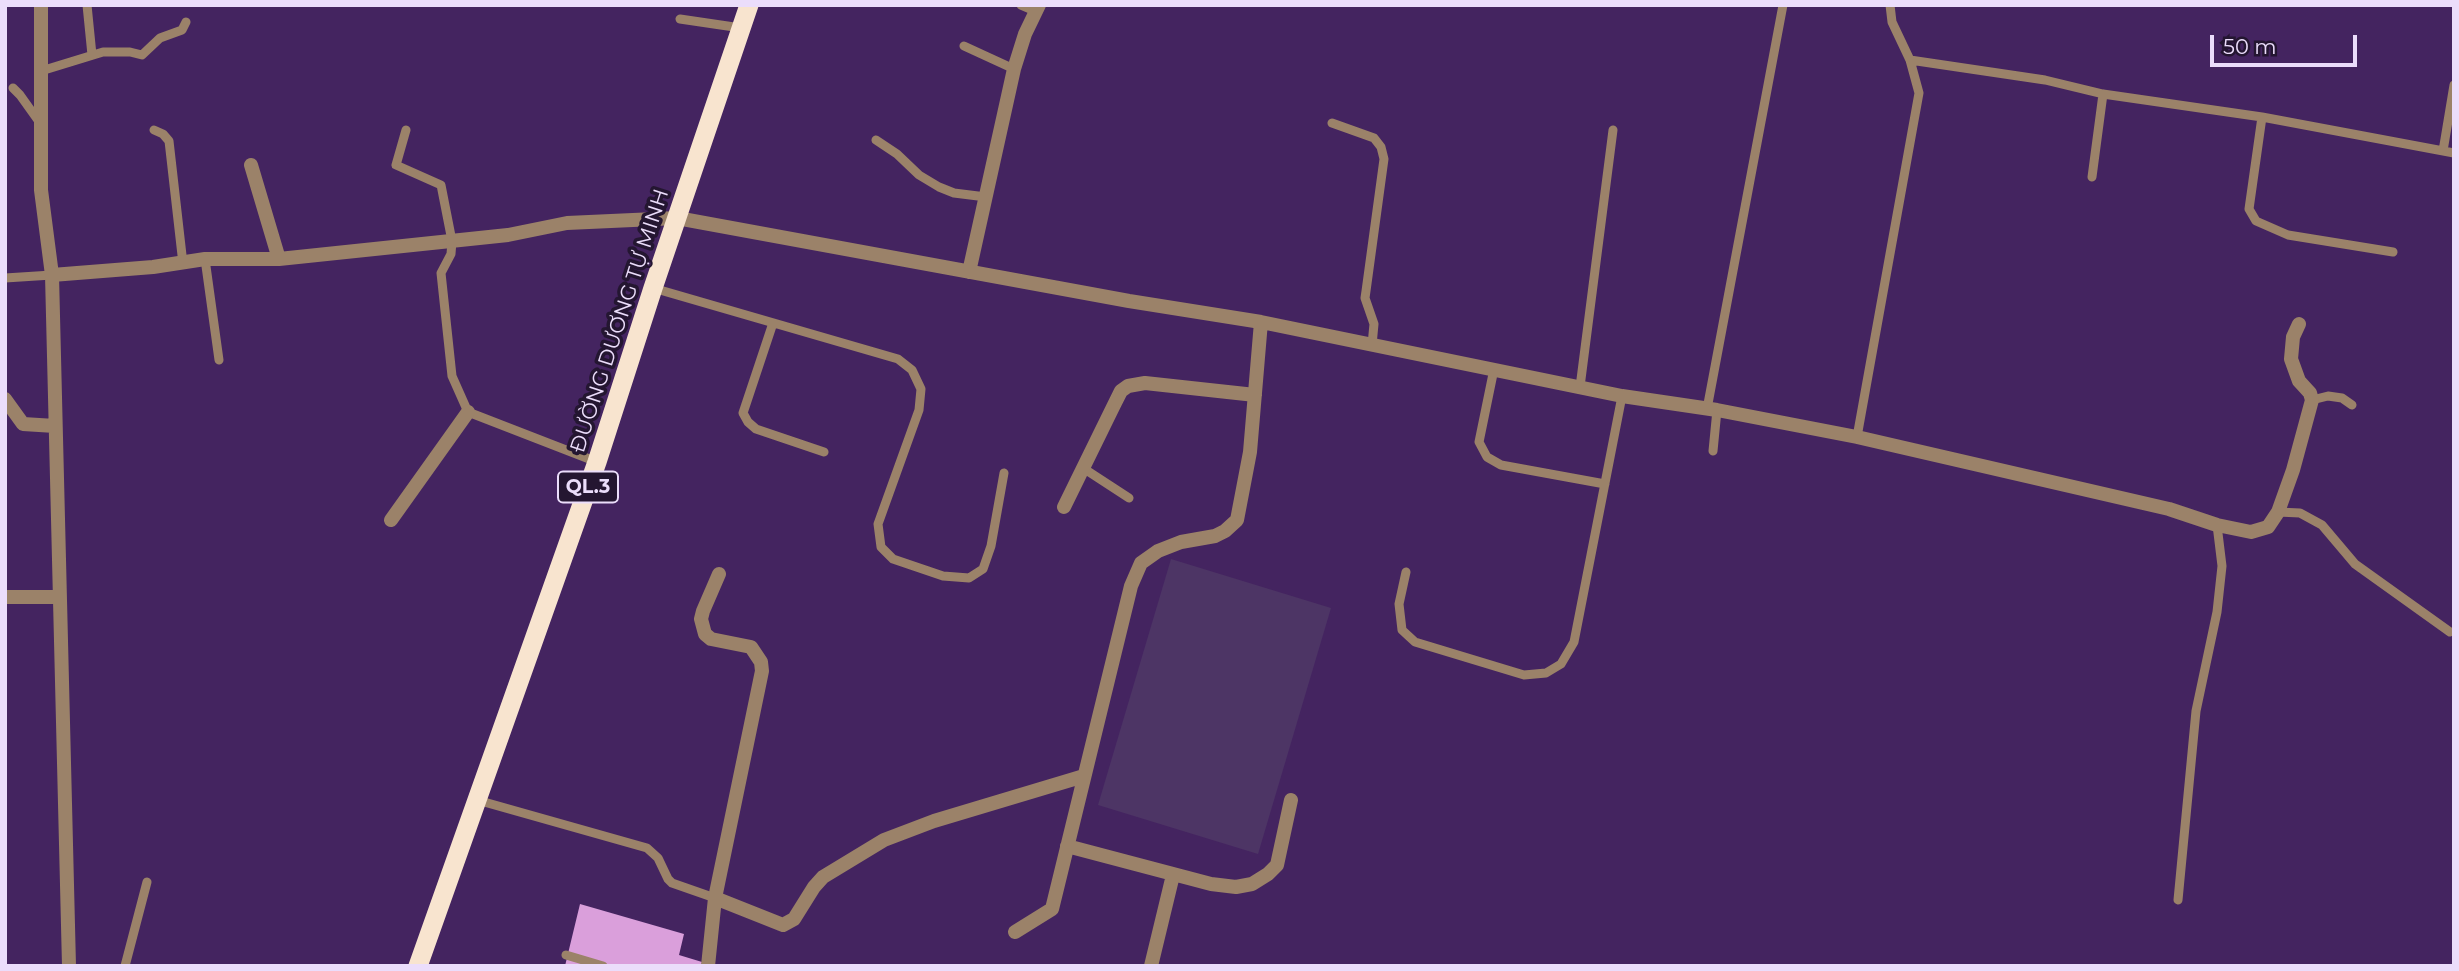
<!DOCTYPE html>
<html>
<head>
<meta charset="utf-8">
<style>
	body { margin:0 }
	#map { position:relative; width:2459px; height:971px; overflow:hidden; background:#442460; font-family:Montserrat,sans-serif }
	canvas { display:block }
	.frame { position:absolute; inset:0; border:7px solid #ebddfb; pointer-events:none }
	.scale { position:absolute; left:2210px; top:35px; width:147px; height:32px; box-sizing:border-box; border:4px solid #ebddfb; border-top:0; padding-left:9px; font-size:21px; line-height:24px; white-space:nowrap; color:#ebddfb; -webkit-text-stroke:5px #241631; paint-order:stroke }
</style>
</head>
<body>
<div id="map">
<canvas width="2459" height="971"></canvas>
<div class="frame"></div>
<div class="scale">50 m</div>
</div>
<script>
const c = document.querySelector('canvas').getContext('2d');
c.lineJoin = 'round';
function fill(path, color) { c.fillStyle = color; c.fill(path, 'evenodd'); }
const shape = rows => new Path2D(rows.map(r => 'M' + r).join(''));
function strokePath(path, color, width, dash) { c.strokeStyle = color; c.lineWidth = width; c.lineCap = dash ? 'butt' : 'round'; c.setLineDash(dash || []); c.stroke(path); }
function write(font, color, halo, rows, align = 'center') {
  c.font = font + ' Montserrat,sans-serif'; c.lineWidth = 7; c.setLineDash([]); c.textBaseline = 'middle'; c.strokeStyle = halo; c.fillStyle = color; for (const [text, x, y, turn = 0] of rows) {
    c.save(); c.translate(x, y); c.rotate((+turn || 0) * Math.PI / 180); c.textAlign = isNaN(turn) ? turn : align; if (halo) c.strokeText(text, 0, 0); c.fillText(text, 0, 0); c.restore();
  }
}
const green = shape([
	[1171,559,1331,608,1258,854,1098,805]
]);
const building = shape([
	[580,904,684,934,679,955,702,962,701,966,565,966]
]);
const service = shape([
	[87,5,92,55],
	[1021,5,1035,11],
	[680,19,741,28],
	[964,46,1014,69],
	[1910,60,2045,80,2103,94,2262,117,2454,153],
	[41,71,103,52,130,52,142,55,160,38,182,30,186,22],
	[13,88,20,95,40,123],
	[2262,117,2249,209,2256,221,2288,235,2393,252],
	[1332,123,1374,138,1381,147,1384,159,1366,291,1365,298,1374,324,1372,345],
	[154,130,163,134,169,141,183,264],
	[406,130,396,165,441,185,452,241,451,254,441,273,452,376,468,412,597,462],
	[876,140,897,154,919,175,939,187,954,193,986,197],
	[2443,151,2454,85],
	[2092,177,2103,94],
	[205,259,219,360],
	[5,278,52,275],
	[653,288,898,359,912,370,921,389,919,410,878,524,881,547,893,559,943,576,969,578,983,569,991,546,1004,473],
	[773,323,743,413,748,422,756,429,824,452],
	[1494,369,1479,442,1487,457,1501,465,1605,484],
	[1580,387,1613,130],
	[2312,400,2328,396,2342,398,2352,405],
	[1707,409,1783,5],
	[1857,437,1919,93,1910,60,1892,22,1890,5],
	[1713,451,1717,410],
	[1083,468,1129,498],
	[2278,512,2300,513,2322,525,2355,564,2450,632],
	[1406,572,1399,604,1402,630,1415,642,1524,675,1546,673,1561,664,1574,642,1622,396],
	[477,800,647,848,658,858,668,879,672,883,715,898],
	[2178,900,2196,711,2217,612,2222,566,2217,525],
	[566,955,603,966],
	[125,966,147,882]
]);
const minor = shape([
	[41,5,41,190,52,275,69,966],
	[251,165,279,259],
	[969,272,1014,69,1025,34,1039,5],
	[52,275,153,267,205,259,279,259,508,235,567,223,677,218,1129,301,1261,322,1622,396,1717,410,1857,437,2169,509,2217,525,2251,532,2268,527,2278,512,2293,470,2312,400,2310,393,2299,381,2291,359,2293,337,2299,324],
	[5,399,23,424,55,426],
	[1064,507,1114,405,1121,391,1128,386,1145,383,1255,395],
	[391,520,468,412],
	[5,597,59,597],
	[1067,846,1211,884,1236,887,1252,884,1268,874,1277,865,1291,800],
	[715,898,783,925,794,919,814,887,823,877,884,840,934,821,1084,776],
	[1015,932,1052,909,1131,586,1141,563,1158,551,1181,542,1215,536,1225,531,1237,520,1250,452,1261,322],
	[708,966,715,898,762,671,761,662,751,647,711,639,705,634,701,619,703,611,719,574],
	[1151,966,1173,875]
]);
const trunk = shape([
	[418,966,597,462,653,288,749,5]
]);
const shields = [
	[588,487,60]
];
const shieldNames = [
	["QL.3",588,487]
];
const streetNames = [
	["ĐƯỜNG DƯƠNG TỰ MINH",620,321,-72]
];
fill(green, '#4d3565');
fill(building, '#da9fdb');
strokePath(service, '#9b8269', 9);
strokePath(minor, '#9b8269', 14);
strokePath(trunk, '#f8e4cf', 19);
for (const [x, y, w] of shields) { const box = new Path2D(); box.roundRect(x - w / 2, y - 15.5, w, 31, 5); c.fillStyle = '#241631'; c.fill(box); strokePath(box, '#ebddfb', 2); }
write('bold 19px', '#ebddfb', null, shieldNames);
write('21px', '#ebddfb', '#241631', streetNames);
</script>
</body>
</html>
